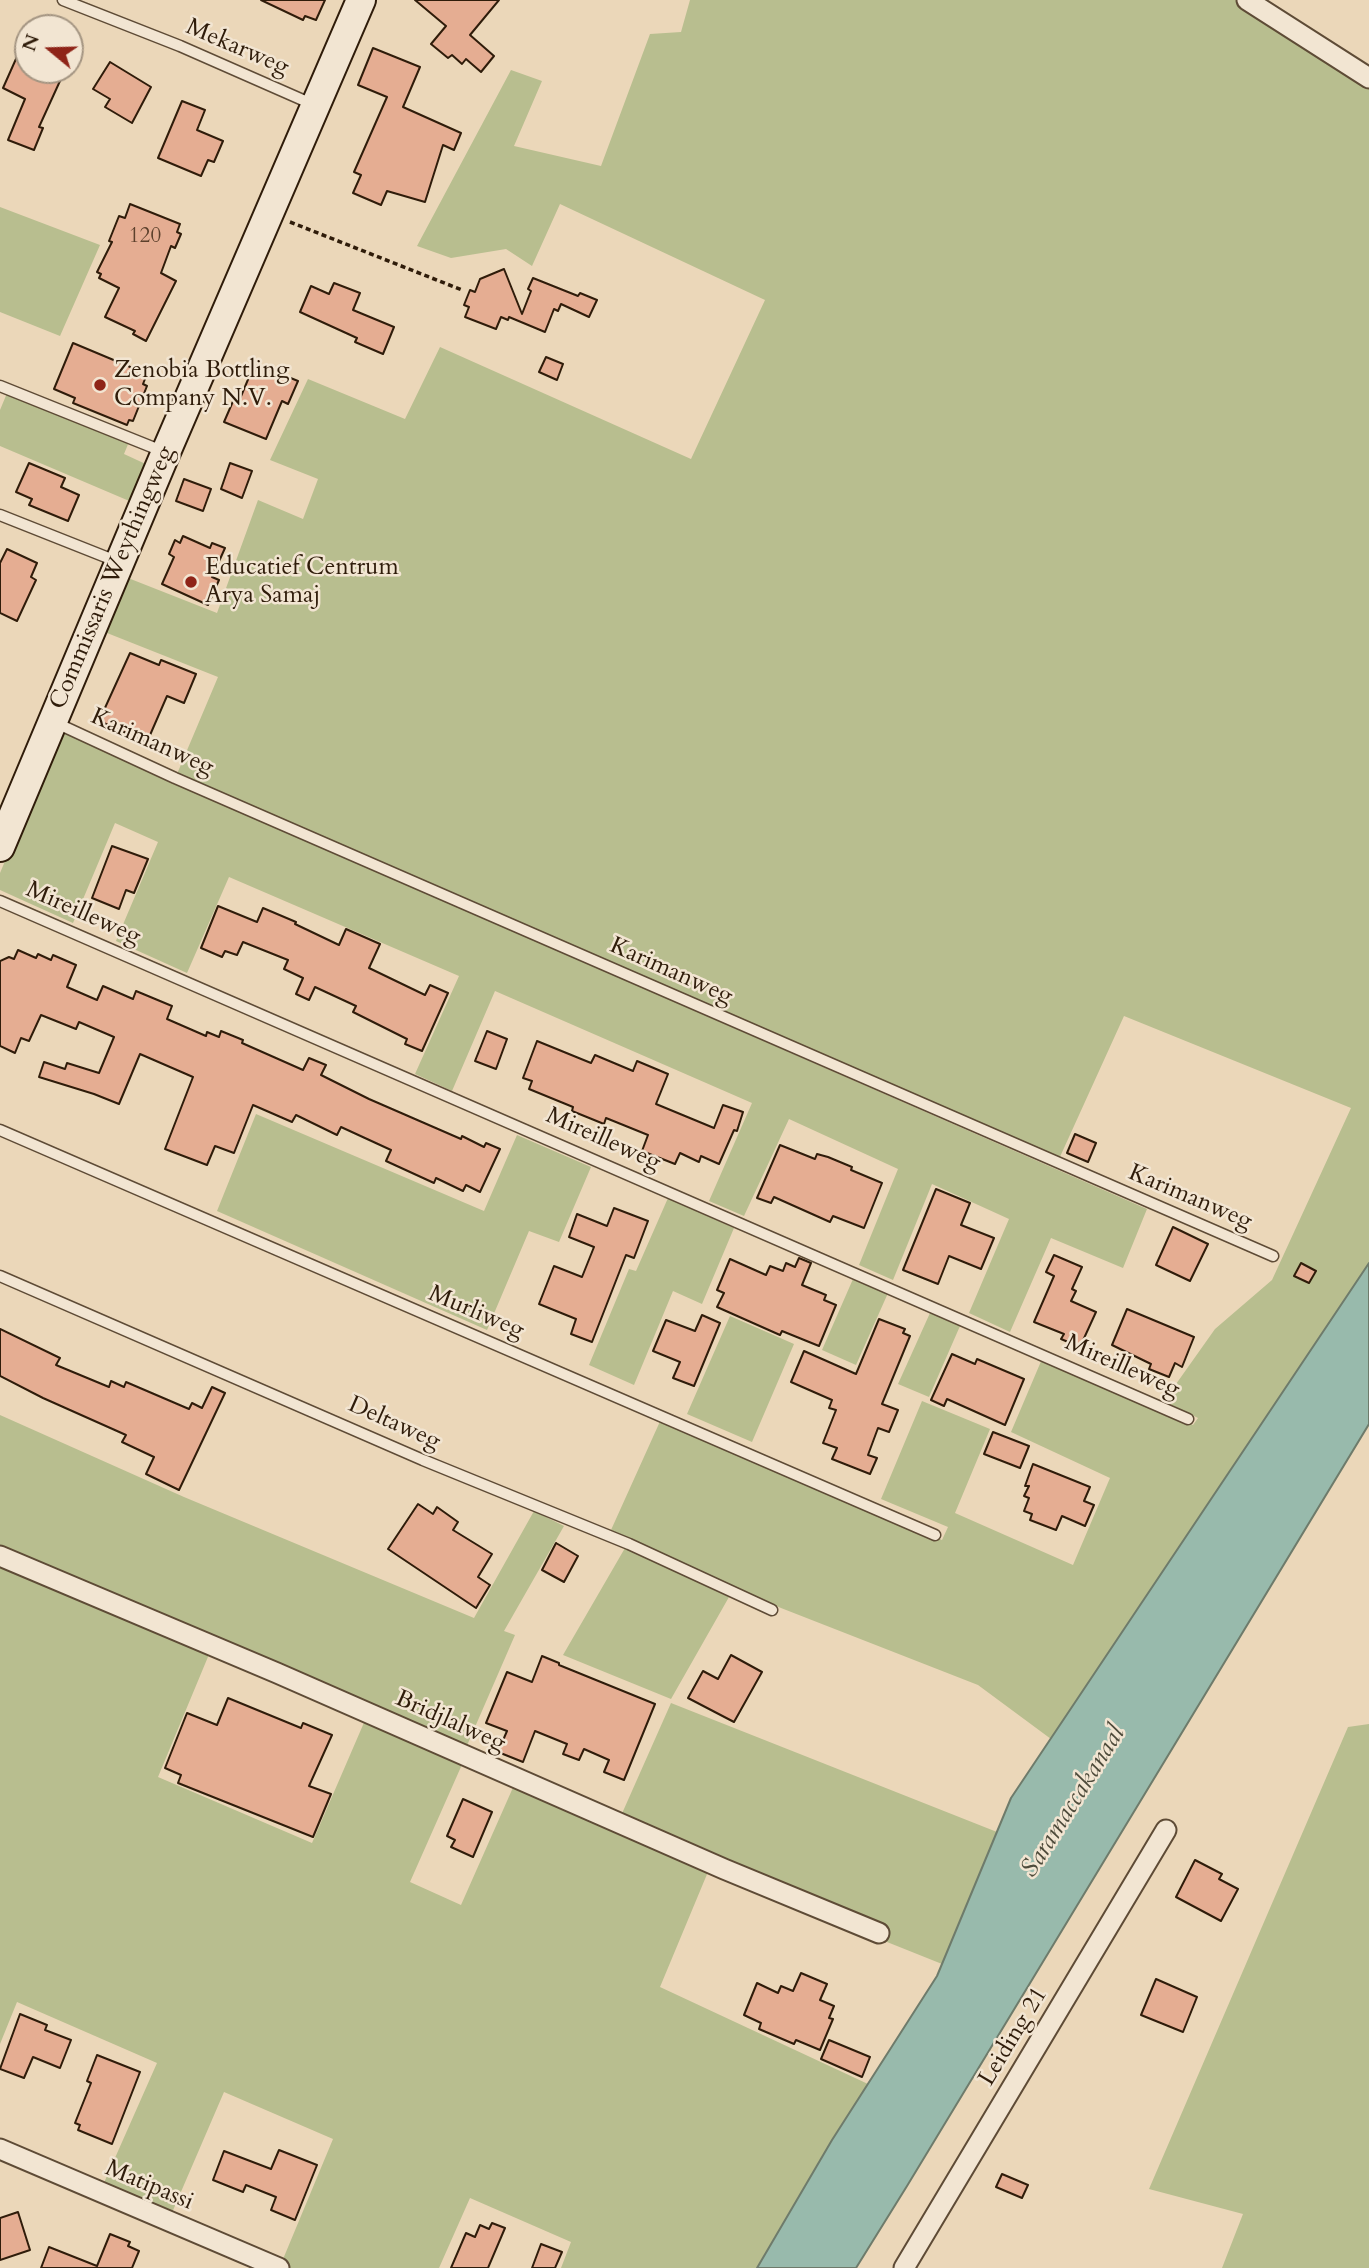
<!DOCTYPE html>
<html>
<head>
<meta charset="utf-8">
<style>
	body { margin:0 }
	#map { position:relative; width:1369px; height:2268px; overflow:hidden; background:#ebd7b9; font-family:Cardo,serif }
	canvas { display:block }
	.north { position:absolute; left:14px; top:14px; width:70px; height:70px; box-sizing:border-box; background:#f2e5d2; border:2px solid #a49582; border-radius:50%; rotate:289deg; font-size:19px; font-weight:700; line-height:28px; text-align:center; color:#2f1c0a }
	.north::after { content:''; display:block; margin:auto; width:24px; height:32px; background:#8f2418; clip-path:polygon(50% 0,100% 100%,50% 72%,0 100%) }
</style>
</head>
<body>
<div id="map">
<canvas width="1369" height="2268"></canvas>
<div class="north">N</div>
</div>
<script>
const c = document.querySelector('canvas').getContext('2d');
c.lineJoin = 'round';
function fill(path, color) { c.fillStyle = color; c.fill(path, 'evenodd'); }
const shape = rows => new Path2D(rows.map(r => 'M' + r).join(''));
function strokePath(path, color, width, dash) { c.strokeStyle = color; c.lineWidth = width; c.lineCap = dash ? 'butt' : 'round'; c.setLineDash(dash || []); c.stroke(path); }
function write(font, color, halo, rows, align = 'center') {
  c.font = font + ' Cardo,serif'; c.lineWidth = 5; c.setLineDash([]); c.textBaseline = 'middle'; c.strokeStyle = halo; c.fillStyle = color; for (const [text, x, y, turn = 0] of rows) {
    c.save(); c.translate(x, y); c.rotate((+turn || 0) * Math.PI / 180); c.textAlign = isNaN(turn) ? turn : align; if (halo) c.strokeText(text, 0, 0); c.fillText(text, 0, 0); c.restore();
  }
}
const green = shape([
	[690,0,1235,0,1369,85,1369,1263,1051,1739,978,1685,781,1608,611,1530,662,1417,942,1540,948,1527,881,1499,922,1401,990,1429,955,1513,1073,1565,1110,1478,1011,1432,1042,1359,1193,1425,1198,1418,1164,1401,1215,1329,1272,1280,1351,1108,1124,1016,1059,1159,177,774,218,677,102,631,123,576,217,613,258,500,303,519,318,479,270,460,308,379,405,419,440,347,691,459,765,300,560,204,532,266,506,249,451,258,417,246,511,70,542,81,514,146,601,166,650,34,681,32],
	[0,207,100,245,60,336,0,312],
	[10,386,131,437,124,454,150,466,134,503,0,446,0,410],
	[67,734,182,786,1147,1209,1123,1268,1051,1238,1010,1332,969,1313,1009,1219,932,1184,893,1280,859,1265,898,1169,789,1119,744,1216,709,1201,752,1103,495,991,452,1091,415,1074,459,976,229,877,187,973,116,941,158,842,115,823,73,923,0,890,0,873,58,735],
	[256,1114,484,1211,517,1135,591,1167,559,1242,529,1231,487,1330,217,1211],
	[668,1198,734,1228,702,1304,673,1291,634,1385,589,1365,629,1269,636,1271],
	[853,1279,888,1293,856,1365,822,1350],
	[930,1313,960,1326,929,1397,898,1384],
	[730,1316,794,1344,752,1442,687,1414],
	[0,1415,184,1497,474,1618,534,1511,564,1526,504,1631,515,1635,465,1750,0,1550],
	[625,1548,729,1597,671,1699,563,1655],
	[0,1562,210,1652,158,1777,312,1843,366,1718,464,1760,410,1882,461,1905,515,1783,710,1867,660,1987,868,2084,836,2133,757,2268,561,2268,571,2242,470,2198,439,2268,290,2268,281,2264,333,2139,224,2092,171,2215,103,2185,157,2063,17,2002,0,2044],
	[671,1703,997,1832,942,1964,882,1940,620,1818],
	[1369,1724,1369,2268,1222,2268,1243,2214,1149,2189,1348,1727]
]);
const water = shape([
	[1369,1263,1369,1424,907,2186,856,2268,757,2268,832,2140,937,1976,1011,1798,1369,1263]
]);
const building = shape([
	[261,0,325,0,316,20,305,16,303,20,261,0],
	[415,0,499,0,470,35,494,56,481,72,466,59,462,64,452,55,448,58,431,44,446,26,415,0],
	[28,32,28,70,65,70,39,127,43,128,34,150,8,140,25,99,3,88,28,32],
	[373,48,420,67,403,107,461,133,454,150,443,145,425,202,387,191,381,205,353,193,361,175,354,172,387,97,358,85,373,48],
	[110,62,151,87,132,123,105,107,110,99,93,89,110,62],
	[182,101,205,110,197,130,223,141,214,162,208,160,201,176,158,158,182,101],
	[130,204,180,224,177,232,181,234,175,248,171,246,161,273,176,281,146,341,133,334,135,331,105,317,119,288,99,278,101,274,97,272,112,242,109,241,119,216,125,218,130,204],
	[504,269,522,314,531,291,528,289,533,278,578,296,580,293,597,300,589,317,561,304,558,311,554,309,545,332,509,317,508,320,501,317,496,329,465,317,469,307,464,305,470,290,475,292,480,279,504,269],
	[334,283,360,293,353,310,394,327,383,354,355,342,357,338,300,312,311,286,329,294,334,283],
	[73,343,147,374,143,384,147,386,133,421,129,420,127,425,73,403,75,398,54,389,73,343],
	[546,357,563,364,557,380,539,372,546,357],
	[261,366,298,381,288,404,282,401,266,439,224,422,234,399,239,401,252,370,258,372,261,366],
	[29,463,65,478,61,487,79,495,68,521,29,505,32,499,16,492,29,463],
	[230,463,252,471,242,498,221,489,230,463],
	[184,479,211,489,203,511,176,501,184,479],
	[183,536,210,548,212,543,225,548,212,577,219,580,208,605,162,584,174,557,169,554,175,540,180,543,183,536],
	[7,549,37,563,31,577,36,580,17,621,0,613,0,563,7,549],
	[130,653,159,665,161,660,196,674,184,703,167,696,147,742,99,721,130,653],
	[112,846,148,859,134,893,126,890,119,909,92,898,112,846],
	[218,906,257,922,263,908,296,922,295,924,339,945,346,929,380,944,369,968,425,995,430,985,448,993,422,1051,405,1044,407,1039,353,1012,356,1006,315,987,309,1000,296,994,303,978,284,969,288,960,243,942,237,955,225,951,222,957,201,948,218,906],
	[18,950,36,958,38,954,51,960,53,955,76,965,67,987,97,1000,103,986,133,999,136,991,172,1006,167,1019,206,1036,207,1032,219,1037,221,1031,243,1040,242,1043,303,1070,309,1058,326,1065,321,1075,369,1099,461,1139,462,1136,484,1147,486,1143,500,1149,480,1192,466,1185,463,1191,436,1178,434,1183,386,1161,391,1150,341,1127,337,1135,296,1115,292,1122,253,1105,234,1153,215,1146,207,1165,165,1149,193,1077,140,1054,119,1104,94,1094,39,1077,44,1062,65,1069,67,1063,99,1073,114,1037,79,1022,76,1029,41,1015,29,1041,21,1038,15,1053,0,1046,0,961,9,957,14,959,18,950],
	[487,1031,507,1039,496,1069,475,1061,487,1031],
	[537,1041,591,1063,595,1055,633,1071,637,1061,668,1074,656,1104,714,1128,723,1105,743,1112,737,1131,734,1130,719,1164,701,1156,699,1162,680,1153,675,1164,642,1151,648,1135,606,1118,604,1124,572,1111,573,1107,529,1089,532,1081,523,1078,537,1041],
	[1075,1134,1096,1143,1088,1162,1067,1153,1075,1134],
	[780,1145,815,1159,817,1154,828,1157,852,1167,851,1170,882,1183,864,1228,833,1216,830,1222,774,1197,771,1203,757,1198,780,1145],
	[936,1189,970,1203,961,1225,994,1238,981,1269,949,1256,938,1284,903,1270,936,1189],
	[614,1208,648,1221,634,1258,626,1255,592,1342,571,1334,576,1319,539,1304,554,1266,582,1277,594,1247,569,1237,577,1214,607,1226,614,1208],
	[1173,1227,1208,1244,1190,1281,1156,1265,1173,1227],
	[1054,1255,1082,1267,1072,1289,1076,1291,1071,1301,1096,1312,1080,1347,1061,1339,1064,1334,1034,1322,1054,1276,1046,1272,1054,1255],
	[799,1258,811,1263,802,1285,826,1295,824,1300,836,1305,819,1346,782,1331,780,1335,717,1307,724,1293,717,1290,730,1259,766,1275,770,1266,783,1271,786,1263,795,1267,799,1258],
	[1301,1263,1316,1271,1309,1283,1294,1276,1301,1263],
	[1127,1309,1194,1337,1182,1367,1175,1363,1169,1377,1149,1369,1151,1364,1112,1345,1127,1309],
	[702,1315,720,1323,694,1386,673,1378,680,1362,653,1351,666,1320,695,1331,702,1315],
	[879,1319,905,1329,903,1333,910,1336,882,1404,898,1410,889,1432,878,1428,868,1455,877,1458,870,1474,832,1459,837,1448,823,1443,836,1410,829,1408,832,1400,791,1382,804,1351,856,1374,879,1319],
	[0,1329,60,1358,56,1365,109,1387,111,1381,124,1387,126,1382,189,1409,192,1403,202,1408,212,1387,225,1393,179,1490,146,1474,154,1457,122,1442,126,1435,43,1398,0,1376,0,1329],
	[952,1354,975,1364,977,1359,1024,1379,1005,1425,947,1399,944,1406,931,1400,952,1354],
	[993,1432,1029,1446,1020,1468,984,1454,993,1432],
	[1033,1464,1090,1487,1084,1501,1094,1505,1085,1526,1062,1516,1056,1530,1030,1520,1032,1514,1024,1511,1029,1498,1024,1496,1029,1486,1025,1486,1033,1464],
	[418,1504,433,1514,437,1507,458,1522,453,1530,492,1554,478,1577,490,1585,476,1608,388,1549,418,1504],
	[556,1543,578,1556,564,1582,542,1570,556,1543],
	[731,1655,762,1672,734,1722,688,1698,703,1671,718,1679,731,1655],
	[542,1656,559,1663,559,1665,655,1704,624,1780,604,1772,609,1760,584,1749,579,1760,563,1754,567,1744,535,1731,523,1762,498,1752,507,1731,486,1723,507,1672,532,1682,542,1656],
	[228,1698,301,1728,303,1723,332,1735,309,1786,331,1794,313,1837,178,1783,181,1775,165,1768,187,1713,217,1725,228,1698],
	[463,1799,492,1812,473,1857,451,1847,455,1840,447,1836,463,1799],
	[1195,1860,1222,1874,1219,1879,1238,1889,1221,1921,1176,1897,1195,1860],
	[801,1973,827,1984,820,2000,834,2006,829,2018,833,2019,820,2050,796,2040,794,2044,759,2029,761,2023,744,2015,757,1983,778,1993,781,1986,793,1991,801,1973],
	[1156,1979,1197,1997,1183,2032,1141,2015,1156,1979],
	[20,2014,47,2025,45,2030,71,2040,60,2068,33,2057,24,2078,0,2069,20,2014],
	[829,2040,870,2057,862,2077,821,2059,829,2040],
	[97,2055,140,2072,112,2144,78,2130,80,2125,75,2123,91,2083,87,2081,97,2055],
	[279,2150,317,2165,295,2220,271,2210,276,2197,246,2185,243,2192,213,2180,224,2151,271,2169,279,2150],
	[1002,2174,1028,2185,1022,2198,996,2187,1002,2174],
	[18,2212,30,2250,0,2260,0,2218,18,2212],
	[492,2223,505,2228,488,2268,451,2268,466,2233,475,2237,480,2225,489,2229,492,2223],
	[110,2234,130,2242,128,2246,139,2251,132,2268,41,2268,49,2247,97,2266,110,2234],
	[541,2244,562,2252,555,2268,532,2268,541,2244]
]);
const path = shape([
	[290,222,462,290]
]);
const lane = shape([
	[63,0,180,46,312,104],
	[0,386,162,451],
	[0,515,116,561],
	[54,722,175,778,1273,1256],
	[0,901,1188,1419],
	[0,1130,935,1535],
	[0,1276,423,1460,629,1544,772,1610]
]);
const street = shape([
	[1247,0,1369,78],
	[0,1556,277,1673,724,1869,879,1933],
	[0,2149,279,2268],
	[904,2268,1166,1830]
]);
const secondary = shape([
	[0,847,166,452,361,0]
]);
const markers = [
	[100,385,7,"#8f2418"],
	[191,582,7,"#8f2418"]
];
const numberNames = [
	["120",145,237]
];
const streetNames = [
	["Mekarweg",237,48,23],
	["Commissaris Weythingweg",113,578,-67],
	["Karimanweg",152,743,24],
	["Mireilleweg",83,914,24],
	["Karimanweg",671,972,24],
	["Mireilleweg",603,1140,24],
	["Karimanweg",1190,1198,23],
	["Murliweg",476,1313,23],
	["Mireilleweg",1122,1367,24],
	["Deltaweg",394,1424,24],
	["Bridjlalweg",450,1722,24],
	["Leiding 21",1014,2037,-59],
	["Matipassi",149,2186,23]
];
const poiNames = [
	["Zenobia Bottling",114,371],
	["Company N.V.",114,399],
	["Educatief Centrum",205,568],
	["Arya Samaj",205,596]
];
const waterNames = [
	["Saramaccakanaal",1074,1802,-58]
];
fill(green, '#b8be8f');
fill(water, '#98baac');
strokePath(water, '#6e7b6b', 2);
fill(building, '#e5ad92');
strokePath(building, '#2f1c0a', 2);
strokePath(lane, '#5e4b36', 13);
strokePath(street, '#5e4b36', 23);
strokePath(secondary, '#2f1c0a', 32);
strokePath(path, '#2f1c0a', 3.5, [5, 3.5]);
strokePath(lane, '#f2e5d2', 10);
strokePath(street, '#f2e5d2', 19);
strokePath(secondary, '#f2e5d2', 28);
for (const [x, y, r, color] of markers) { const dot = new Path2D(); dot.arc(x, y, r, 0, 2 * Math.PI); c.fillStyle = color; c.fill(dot); strokePath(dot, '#f2e5d2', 2.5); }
write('21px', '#5c402c', null, numberNames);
write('24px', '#2f1c0a', '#f2e5d2', streetNames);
write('24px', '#2f1c0a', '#f2e5d2', poiNames, 'left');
write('italic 26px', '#4e4b3b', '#f2e5d2', waterNames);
</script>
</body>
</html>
